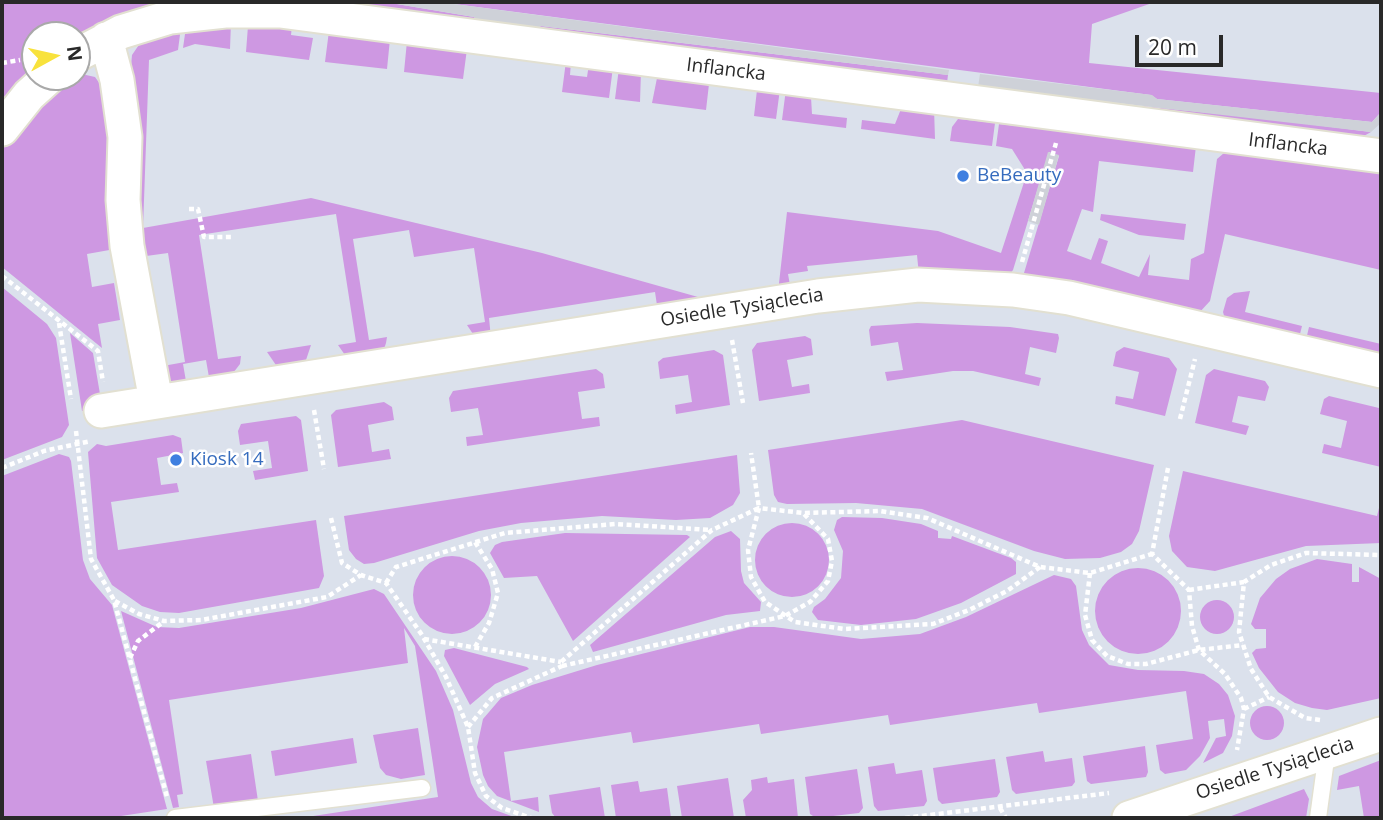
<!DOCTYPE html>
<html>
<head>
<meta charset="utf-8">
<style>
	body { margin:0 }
	#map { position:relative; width:1383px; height:820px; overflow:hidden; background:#dbe1ec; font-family:"Open Sans",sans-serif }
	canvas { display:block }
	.frame { position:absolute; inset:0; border:4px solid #292929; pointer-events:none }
	.north { position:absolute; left:21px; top:21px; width:70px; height:70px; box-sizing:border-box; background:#fff; border:2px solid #a9a9a9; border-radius:50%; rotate:82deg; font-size:19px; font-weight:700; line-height:28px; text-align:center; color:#292929 }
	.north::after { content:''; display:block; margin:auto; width:24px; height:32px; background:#f8e23c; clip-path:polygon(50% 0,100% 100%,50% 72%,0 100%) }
	.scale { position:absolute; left:1135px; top:35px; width:88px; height:32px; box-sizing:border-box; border:4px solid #292929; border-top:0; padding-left:9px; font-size:21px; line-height:24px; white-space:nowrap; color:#292929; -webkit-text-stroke:5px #fff; paint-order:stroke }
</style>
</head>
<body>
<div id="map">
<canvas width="1383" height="820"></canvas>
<div class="frame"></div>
<div class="north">N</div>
<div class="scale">20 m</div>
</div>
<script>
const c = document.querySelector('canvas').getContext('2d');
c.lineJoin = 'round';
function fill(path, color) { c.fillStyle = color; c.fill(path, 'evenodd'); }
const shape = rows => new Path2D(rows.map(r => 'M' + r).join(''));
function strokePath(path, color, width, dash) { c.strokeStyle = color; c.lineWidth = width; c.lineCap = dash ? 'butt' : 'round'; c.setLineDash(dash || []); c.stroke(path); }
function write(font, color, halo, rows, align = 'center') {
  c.font = font + ' "Open Sans",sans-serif'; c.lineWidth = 5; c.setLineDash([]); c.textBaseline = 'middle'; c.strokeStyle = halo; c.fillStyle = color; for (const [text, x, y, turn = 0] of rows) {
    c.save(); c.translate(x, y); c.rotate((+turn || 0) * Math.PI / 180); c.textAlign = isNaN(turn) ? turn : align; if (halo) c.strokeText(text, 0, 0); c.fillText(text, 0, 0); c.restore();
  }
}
const green = shape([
	[2,2,203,2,77,40,77,35,35,35,35,70,2,102],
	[293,2,385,2,474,17,483,27],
	[439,2,1155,2,1092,24,1089,63,1381,93,1381,112,1372,122,1157,99,1151,95],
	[231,22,230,49,195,44,183,48,186,27],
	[248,26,292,26,291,35,313,38,309,60,246,52],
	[541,26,948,75,947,83,527,33],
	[181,27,178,50,149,60,143,228,311,198,542,253,698,297,697,306,658,312,655,292,489,318,491,338,475,337,467,325,485,322,474,248,414,257,409,230,353,239,369,340,387,337,386,343,384,349,345,355,338,345,356,342,336,214,199,235,218,359,241,356,240,364,230,377,210,383,206,360,183,364,187,387,171,384,166,380,163,366,185,362,168,253,139,257,135,87,131,66,132,55,145,36],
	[329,31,390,39,387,69,325,62],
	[407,41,467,49,463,79,404,72],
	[566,61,571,62,570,75,587,77,589,64,613,67,609,98,562,92],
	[619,68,641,71,640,102,615,99],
	[77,73,95,77,100,84,105,95,109,127,115,249,87,254,92,287,114,283,120,320,98,324,102,348,2,267,2,141,61,77,77,77],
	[658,73,709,84,706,110,652,103],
	[780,89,776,119,754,116,757,90],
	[786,89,811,97,812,114,847,118,846,128,782,120],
	[1141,106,1260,118,1371,132,1362,137,1144,111],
	[934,108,935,139,861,129,862,120,895,124,901,109],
	[1018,118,1196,146,1193,172,1099,161,1093,212,1082,209,1067,251,1091,260,1099,238,1108,241,1101,263,1139,277,1150,254,1148,275,1189,280,1191,259,1204,253,1217,159,1224,153,1381,172,1381,270,1225,234,1210,301,1198,314,1027,283,1024,273,1059,156,1049,152,1013,270,1005,280,919,275,917,255,807,266,808,271,788,274,791,291,778,292,787,212,938,231,1001,253,1027,173,1012,149,996,146,999,124,1017,126],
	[958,119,995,123,992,146,950,141,952,127],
	[1101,214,1186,224,1184,240,1139,235,1100,220],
	[2,287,47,324,56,338,69,425,62,437,2,460],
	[1250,291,1245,312,1302,326,1298,342,1225,319,1223,312,1227,298,1234,293],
	[917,323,1010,327,1058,334,1059,338,1056,353,1030,347,1025,374,1041,378,1039,386,973,371,953,371,887,381,885,372,903,370,898,342,871,346,869,330,871,326],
	[1309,327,1381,344,1381,361,1305,344],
	[70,333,93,353,101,400,97,409,82,411],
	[805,336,811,339,813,355,787,360,792,387,809,384,810,393,759,401,752,350,757,343],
	[311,345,305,363,278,368,267,352],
	[1124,347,1169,358,1177,369,1165,416,1115,404,1116,396,1133,399,1139,372,1113,366,1116,352],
	[714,350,723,355,730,405,676,414,675,405,692,402,688,375,660,379,658,362,663,358],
	[596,369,603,374,605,388,578,392,582,419,599,417,600,426,467,446,466,437,483,435,478,408,451,412,449,398,453,391],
	[1214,369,1265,381,1269,387,1265,401,1238,396,1232,422,1249,426,1246,435,1195,423,1206,375],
	[1329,396,1379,408,1381,467,1322,453,1324,444,1341,448,1347,421,1320,414,1324,399],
	[384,402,392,407,394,420,368,425,372,452,389,449,391,459,338,467,331,415,336,410],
	[296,416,301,420,308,471,255,480,253,471,272,468,268,441,240,445,238,431,241,424],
	[962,420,1154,465,1139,531,1132,544,1121,552,1100,558,1065,559,1034,551,922,509,856,503,787,504,778,502,774,495,768,450],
	[173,435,181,438,183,453,157,458,161,485,177,483,179,492,111,502,118,550,316,520,324,576,319,588,179,613,160,612,142,606,112,585,97,558,88,452,97,444,106,446],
	[59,454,69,457,71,461,83,560,90,579,112,605,167,809,108,818,2,818,2,476],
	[737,455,740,493,733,505,710,518,676,520,602,516,521,523,479,531,374,563,364,564,356,559,349,550,344,516],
	[1183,471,1377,516,1381,500,1381,543,1306,546,1215,571,1187,567,1172,551,1169,536],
	[842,517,882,518,921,524,938,531,938,538,951,539,952,536,1011,558,1016,562,1016,574,961,603,916,619,861,625,818,620,812,612,814,607,825,599,841,578,843,551,834,530,837,520],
	'755 560a37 37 0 1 1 74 0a37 37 0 1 1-74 0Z',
	[731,531,740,539,741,571,744,583,761,602,760,611,726,615,593,652,590,645,715,537],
	[565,533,687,535,690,537,573,641,537,576,504,578,490,553,495,545,502,542],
	'413 595a39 39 0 1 1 78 0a39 39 0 1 1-78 0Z',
	[1317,559,1352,564,1352,582,1359,582,1359,567,1381,579,1381,698,1327,710,1312,708,1295,703,1278,692,1259,668,1252,653,1256,649,1266,648,1266,629,1255,629,1251,624,1260,598,1276,579,1290,569],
	'1095 611a43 43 0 1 1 86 0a43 43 0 1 1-86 0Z',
	[1054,575,1071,579,1076,586,1082,630,1089,645,1109,665,1138,670,1184,671,1204,674,1219,684,1228,695,1235,716,1232,736,1223,753,1203,763,1216,738,1226,736,1224,719,1208,721,1210,738,1200,756,1186,770,1165,774,1160,770,1156,745,1193,739,1186,691,1039,713,1037,703,890,725,888,715,761,734,759,724,633,743,631,732,504,752,511,801,538,797,539,812,497,796,488,786,483,775,477,747,483,719,501,698,532,685,597,665,750,627,774,627,861,639,920,634,966,617],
	[374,589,384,594,436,671,453,710,471,783,478,797,492,809,517,818,300,818,438,797,415,646,404,628,408,663,169,700,183,794,177,795,179,807,173,808,121,611,157,627,179,628,301,608],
	'1200 617a17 17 0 1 1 34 0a17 17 0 1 1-34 0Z',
	[454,648,527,667,529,669,495,684,470,705,444,656,445,650],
	'1250 723a17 17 0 1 1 34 0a17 17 0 1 1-34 0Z',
	[418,728,425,775,401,779,386,775,380,768,373,735],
	[353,738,357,763,275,776,271,751],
	[1145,746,1148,772,1146,777,1091,784,1087,781,1083,756],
	[1043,751,1045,762,1072,758,1075,782,1072,786,1016,794,1012,790,1006,757],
	[251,754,258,801,214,808,206,761],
	[995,759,1000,792,997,797,942,804,938,800,933,768],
	[1381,760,1381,818,1364,818,1359,786,1337,790,1339,776],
	[894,763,896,774,922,770,927,801,924,806,878,811,874,806,868,767],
	[857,769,863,808,859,813,816,818,810,814,805,777],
	[767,777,768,783,794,779,798,818,746,818,743,800,752,790,751,780],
	[728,778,734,818,682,818,677,786],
	[638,781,640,792,667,788,671,818,616,818,611,785],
	[600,787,605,818,556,818,552,813,549,795],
	[1304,789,1309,799,1306,818,1226,818]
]);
const plaza = shape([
	[385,2,439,2,949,70,948,75,541,26,527,33,483,27,474,17],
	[980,74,1152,95,1157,99,1372,122,1381,112,1381,123,1371,132,978,87],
	[1048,152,1059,155,1039,225,1028,221]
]);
const path = shape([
	[2,63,20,60],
	[189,209,198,209,204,237,234,237],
	[1022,262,1056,143],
	[2,276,98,351,103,382],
	[59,323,71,399],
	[732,340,743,403],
	[314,410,324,469],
	[1180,419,1195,359],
	[76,431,91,559,114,600,167,797],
	[2,468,44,451,91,441],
	[1168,468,1152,554,1189,590,1192,626,1199,650,1225,674,1241,698,1244,709,1237,750],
	[331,518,342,563,361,575,386,583,422,635,446,677,468,727,475,773,486,796,502,808,531,818],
	[1040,567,1007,591,969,610,933,624,844,629,795,622,765,602,751,577,748,550,759,508,803,513,879,511,927,518,1040,567,1090,573,1152,554],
	[1090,573,1085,615,1092,640,1107,656,1128,664,1146,664,1199,650,1243,645],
	[386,583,396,567,505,533,615,524,712,530],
	[1189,590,1244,582],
	[115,601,139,614,164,621,201,620,327,597,361,575],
	[424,639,561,662],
	[475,647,489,623,498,593,492,569,475,542],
	[130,658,138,641,163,622],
	[562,666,785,616,810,602,828,581,832,561,828,539,804,514],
	[1244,709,1269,697],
	[1320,720,1305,718,1269,697,1251,669,1239,632,1244,582,1271,565,1306,553,1381,555],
	[468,727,492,698,562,666,561,662,712,530,759,508,751,453],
	[1000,808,1006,818],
	[905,818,1109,793]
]);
const service = shape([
	[175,818,422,788],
	[1318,818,1327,752]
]);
const minor = shape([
	[106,39,117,80,125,137,123,200,127,246,156,401],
	[77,55,121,32,170,17,225,11,280,11,1381,156],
	[2,129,29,95,49,77],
	[101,411,818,296,918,285,1013,290,1069,298,1381,371],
	[1129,818,1381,734]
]);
const markers = [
	[963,176,7,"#3f7fe0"],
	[176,460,7,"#3f7fe0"]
];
const streetNames = [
	["Inflancka",726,70,7],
	["Inflancka",1288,145,7],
	["Osiedle Tysiąclecia",742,308,-9],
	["Osiedle Tysiąclecia",1275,769,-18]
];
const shopNames = [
	["BeBeauty",977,176],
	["Kiosk 14",190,460]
];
fill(green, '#ce98e2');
fill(plaza, '#ced1d8');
strokePath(service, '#e2e0d1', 19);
strokePath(minor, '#e2e0d1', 37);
strokePath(path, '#fff', 4.5, [5, 3.5]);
strokePath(service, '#fff', 16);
strokePath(minor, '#fff', 33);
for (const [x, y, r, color] of markers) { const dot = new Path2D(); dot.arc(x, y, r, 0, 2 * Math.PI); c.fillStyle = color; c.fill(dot); strokePath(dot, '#fff', 2.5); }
write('19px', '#292929', '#fff', streetNames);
write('19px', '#366cbe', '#fff', shopNames, 'left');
</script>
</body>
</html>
